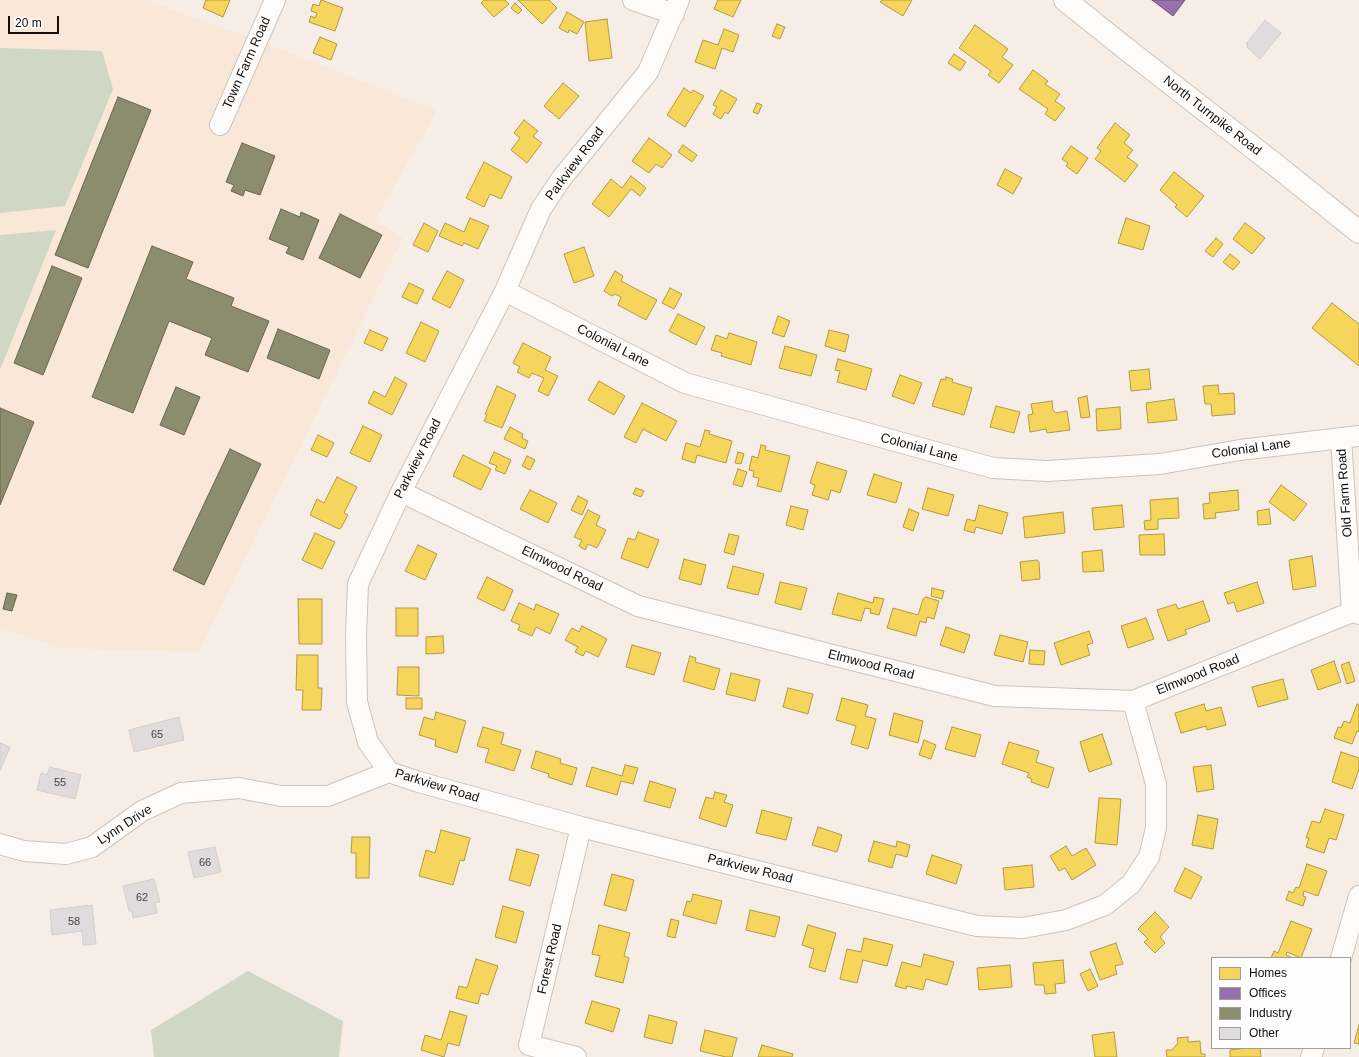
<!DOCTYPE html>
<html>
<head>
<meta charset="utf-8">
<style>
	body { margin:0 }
	#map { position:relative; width:1359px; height:1057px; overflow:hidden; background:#f6eee6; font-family:Arial,sans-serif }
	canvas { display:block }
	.legend { position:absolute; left:1211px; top:957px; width:140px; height:92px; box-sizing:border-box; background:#fefefe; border:1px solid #a09e9c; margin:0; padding:5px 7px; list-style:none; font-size:12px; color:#140e08 }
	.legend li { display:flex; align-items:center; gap:8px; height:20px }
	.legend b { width:20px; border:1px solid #a09e9c }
	.scale { position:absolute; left:8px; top:16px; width:51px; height:18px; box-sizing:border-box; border:2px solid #140e08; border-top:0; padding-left:5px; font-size:12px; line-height:14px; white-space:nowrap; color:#140e08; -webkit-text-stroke:3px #fefefe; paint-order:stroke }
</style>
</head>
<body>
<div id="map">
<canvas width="1359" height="1057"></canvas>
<ul class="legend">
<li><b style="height:11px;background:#f6d55c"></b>Homes</li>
<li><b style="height:11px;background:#9970ab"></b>Offices</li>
<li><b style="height:11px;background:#8c8c6e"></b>Industry</li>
<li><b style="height:11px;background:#e0dbdc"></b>Other</li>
</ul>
<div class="scale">20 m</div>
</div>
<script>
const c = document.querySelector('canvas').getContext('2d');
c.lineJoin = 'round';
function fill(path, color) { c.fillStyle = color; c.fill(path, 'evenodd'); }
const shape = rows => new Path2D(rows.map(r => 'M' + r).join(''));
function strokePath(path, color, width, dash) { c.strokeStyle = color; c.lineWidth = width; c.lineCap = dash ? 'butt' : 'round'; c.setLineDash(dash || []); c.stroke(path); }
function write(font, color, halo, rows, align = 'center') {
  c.font = font + ' Arial,sans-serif'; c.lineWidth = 4; c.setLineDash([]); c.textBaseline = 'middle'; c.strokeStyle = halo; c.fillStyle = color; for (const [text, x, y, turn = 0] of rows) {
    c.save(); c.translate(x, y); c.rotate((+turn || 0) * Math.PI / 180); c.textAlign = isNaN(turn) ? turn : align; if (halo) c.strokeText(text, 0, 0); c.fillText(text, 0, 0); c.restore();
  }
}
const built = shape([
	[0,0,146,0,268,44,437,111,375,220,403,238,199,652,61,648,0,628]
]);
const green = shape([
	[0,48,102,51,113,89,65,206,0,213],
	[56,230,0,370,0,235],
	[248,971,343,1021,339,1057,154,1057,151,1030]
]);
const homes = shape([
	[206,0,230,0,223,17,203,8,206,0],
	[321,0,343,8,335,31,309,22,311,16,315,18,317,13,311,11,313,4,319,6,321,0],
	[484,0,505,0,509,4,494,17,481,3,484,0],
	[518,0,549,0,557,8,542,24,518,0],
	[718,0,741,0,733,17,714,9,718,0],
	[882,0,912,0,903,16,880,2,882,0],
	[515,3,522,10,518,14,511,8,515,3],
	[567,12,584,22,577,34,569,30,568,33,559,28,567,12],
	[607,19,612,58,589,61,585,22,607,19],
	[777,24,785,27,780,39,772,36,777,24],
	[975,25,1008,49,1002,57,1013,65,999,83,988,75,991,71,959,48,975,25],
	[724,29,739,35,733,52,722,48,715,69,695,62,703,40,718,45,724,29],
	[320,37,337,44,331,60,313,53,320,37],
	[954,54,966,62,960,71,948,63,954,54],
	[1033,70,1048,81,1045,84,1060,94,1055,101,1065,108,1055,121,1045,114,1048,109,1019,89,1033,70],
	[563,83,579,96,559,119,544,106,563,83],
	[684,88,691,93,693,90,704,96,685,127,667,115,684,88],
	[721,90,737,99,728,114,725,112,721,119,713,114,717,107,713,105,721,90],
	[757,103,762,105,758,114,753,112,757,103],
	[524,120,538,131,533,136,542,143,527,163,511,150,520,138,514,133,524,120],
	[1115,123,1130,135,1124,143,1133,150,1127,157,1138,165,1125,182,1095,159,1101,151,1097,148,1115,123],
	[649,138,672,155,662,168,656,164,649,173,632,161,649,138],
	[683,145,697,155,692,162,678,152,683,145],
	[1071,146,1088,158,1077,174,1066,166,1068,163,1062,159,1071,146],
	[484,162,512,177,501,199,490,194,484,207,466,198,484,162],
	[1005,169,1022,178,1013,194,997,185,1005,169],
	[1174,172,1204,196,1187,217,1175,207,1177,205,1160,190,1174,172],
	[631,176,646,188,640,196,631,189,609,217,592,204,611,179,622,188,631,176],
	[470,218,489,226,478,249,464,243,462,246,439,236,445,223,464,232,470,218],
	[1126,218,1150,226,1143,250,1118,243,1126,218],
	[424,223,438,231,428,252,413,245,424,223],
	[1245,223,1265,238,1252,254,1233,239,1245,223],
	[1216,238,1223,244,1213,257,1205,251,1216,238],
	[584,247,594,276,574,283,564,254,584,247],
	[1230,254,1240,262,1233,270,1223,262,1230,254],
	[447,271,464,280,450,308,432,299,447,271],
	[615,271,623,276,621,281,657,300,646,320,618,305,621,297,615,294,612,296,604,291,615,271],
	[409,283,424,290,417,304,402,297,409,283],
	[670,288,682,294,674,309,662,303,670,288],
	[1332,303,1359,324,1359,366,1312,328,1332,303],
	[678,314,705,327,696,345,669,331,678,314],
	[778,316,790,321,784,337,772,333,778,316],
	[421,322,439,331,425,362,406,353,421,322],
	[370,330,388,338,382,351,364,343,370,330],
	[829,330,849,335,845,352,825,346,829,330],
	[729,333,757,342,751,365,721,356,722,353,711,350,716,335,727,339,729,333],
	[523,343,551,357,545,370,558,376,548,396,538,391,544,378,532,373,529,378,517,372,520,367,513,363,523,343],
	[785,346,817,355,811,376,779,368,785,346],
	[838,359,872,369,866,390,837,382,840,371,835,370,838,359],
	[1149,369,1151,389,1131,391,1129,371,1149,369],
	[900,375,922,383,914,404,892,396,900,375],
	[395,377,407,384,392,415,368,403,374,391,385,397,395,377],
	[946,377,953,379,952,382,972,388,964,415,932,406,941,379,945,380,946,377],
	[599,381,625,396,614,415,588,400,599,381],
	[1218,385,1219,394,1234,393,1235,414,1212,416,1211,404,1205,404,1203,386,1218,385],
	[497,386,516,395,502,428,484,421,487,415,485,414,497,386],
	[1087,396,1090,417,1081,418,1078,398,1087,396],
	[1174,399,1177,420,1148,423,1146,403,1174,399],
	[1052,401,1053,410,1056,413,1067,411,1070,430,1047,433,1046,429,1030,432,1028,415,1033,414,1031,404,1052,401],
	[642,403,677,421,666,441,643,429,636,443,624,437,642,403],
	[996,406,1020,412,1014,433,990,427,996,406],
	[1120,407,1121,429,1097,431,1096,409,1120,407],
	[363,426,382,435,370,462,350,453,363,426],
	[510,427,523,434,522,438,528,441,525,449,504,439,510,427],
	[705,430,710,431,709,434,732,441,726,463,697,455,695,463,682,459,686,443,700,447,705,430],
	[318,435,334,443,327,457,311,450,318,435],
	[761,445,766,446,765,450,790,456,781,492,757,486,759,478,753,477,754,471,749,470,752,456,758,458,761,445],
	[494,452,511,460,505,474,495,470,497,466,489,463,494,452],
	[738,452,744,454,741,464,735,463,738,452],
	[463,455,491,469,481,490,453,476,463,455],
	[527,456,535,460,530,470,522,466,527,456],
	[817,462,847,471,840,493,831,490,828,500,812,495,815,485,810,483,817,462],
	[738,469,747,472,742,487,733,484,738,469],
	[874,474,902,483,896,503,867,495,874,474],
	[337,477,357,487,344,513,348,515,341,528,339,529,310,515,317,499,324,503,337,477],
	[1281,485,1307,504,1294,521,1269,502,1281,485],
	[636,488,644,491,641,497,633,494,636,488],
	[928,488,954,495,948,516,922,509,928,488],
	[530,490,557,503,548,523,520,509,530,490],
	[1238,490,1239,510,1215,513,1216,518,1204,519,1203,504,1210,503,1209,493,1238,490],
	[578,496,588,501,582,515,571,510,578,496],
	[1178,498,1179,518,1158,519,1158,529,1145,530,1144,521,1151,520,1150,500,1178,498],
	[979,505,1008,513,1002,534,976,527,974,533,964,530,967,519,975,521,979,505],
	[1122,505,1124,527,1094,530,1092,508,1122,505],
	[791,506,808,510,803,530,786,525,791,506],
	[909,509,919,513,913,531,903,527,909,509],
	[1269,509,1271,524,1258,525,1257,511,1269,509],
	[588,510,600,516,596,525,606,530,597,548,588,544,585,550,579,546,582,540,574,537,588,510],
	[1063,512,1065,533,1025,538,1023,517,1063,512],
	[638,532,659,540,648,568,621,558,628,538,635,540,638,532],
	[315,533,335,542,322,569,302,560,315,533],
	[729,534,739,536,734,555,724,552,729,534],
	[1164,534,1165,555,1140,555,1139,535,1164,534],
	[418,545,437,554,425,580,405,571,418,545],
	[1102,550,1104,571,1083,572,1082,552,1102,550],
	[1312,556,1316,586,1293,590,1289,560,1312,556],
	[684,559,706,565,701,585,679,579,684,559],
	[1037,560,1039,562,1040,579,1022,581,1020,562,1037,560],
	[733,566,764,574,758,595,727,588,733,566],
	[487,577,513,590,504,611,477,598,487,577],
	[780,582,807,588,801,610,775,603,780,582],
	[1257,582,1264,603,1237,612,1234,602,1228,604,1224,593,1257,582],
	[932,588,944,591,942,599,931,596,932,588],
	[838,593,873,603,874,597,884,599,879,615,870,613,871,609,865,608,861,621,832,614,838,593],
	[926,597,939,601,934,619,927,617,926,623,920,621,916,636,887,628,893,608,918,615,923,599,926,597],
	[298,599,322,599,322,644,299,644,298,599],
	[1203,601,1210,621,1185,630,1187,634,1168,641,1157,610,1176,604,1178,609,1203,601],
	[519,603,534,610,536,604,559,614,550,634,536,627,532,636,518,630,520,625,511,621,519,603],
	[396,608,418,608,418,636,396,636,396,608],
	[1146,618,1154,639,1128,648,1121,626,1146,618],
	[582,626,607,639,598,657,586,651,583,656,575,652,578,647,565,640,572,628,579,632,582,626],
	[946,627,970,635,964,653,940,645,946,627],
	[1089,631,1093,643,1087,645,1090,655,1061,665,1054,643,1089,631],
	[1000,635,1028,642,1023,662,994,655,1000,635],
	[443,636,444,653,426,654,426,637,443,636],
	[632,645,661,653,654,675,626,667,632,645],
	[1030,650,1045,651,1044,665,1029,664,1030,650],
	[297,655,318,655,318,688,322,688,321,710,302,710,303,690,296,690,297,655],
	[690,656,696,658,695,662,720,669,714,690,683,681,690,656],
	[1334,661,1341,682,1318,690,1311,670,1334,661],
	[1349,662,1355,681,1347,684,1341,665,1349,662],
	[398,667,419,667,419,696,397,695,398,667],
	[731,673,760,680,755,701,726,694,731,673],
	[1283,679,1288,699,1258,707,1252,687,1283,679],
	[788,688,813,694,808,714,783,707,788,688],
	[406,698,422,698,422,709,406,709,406,698],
	[842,698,868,705,865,716,876,719,868,749,851,744,856,726,836,720,842,698],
	[1204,704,1206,711,1221,707,1226,725,1207,730,1206,726,1181,733,1175,713,1204,704],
	[1357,704,1359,705,1359,732,1357,731,1352,744,1334,738,1338,727,1341,728,1344,721,1350,723,1357,704],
	[436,712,466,721,457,753,435,746,436,740,419,735,424,717,434,720,436,712],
	[894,713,923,721,918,743,889,735,894,713],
	[483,727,504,733,501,744,521,750,514,771,485,762,489,749,477,746,483,727],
	[952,727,981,735,975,757,945,749,952,727],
	[1102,734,1112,764,1089,772,1080,742,1102,734],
	[924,740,936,745,931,759,919,755,924,740],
	[1009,742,1039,751,1036,762,1054,768,1048,788,1031,782,1032,779,1027,777,1029,773,1002,764,1009,742],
	[536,751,561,759,560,763,577,768,572,785,548,777,549,774,531,768,536,751],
	[1341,752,1359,758,1359,769,1352,789,1332,782,1341,752],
	[625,765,638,768,633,784,621,781,617,795,586,786,592,767,622,776,625,765],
	[1211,765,1214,789,1197,792,1193,767,1211,765],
	[650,781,676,789,670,808,644,801,650,781],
	[715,792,727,795,724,802,733,805,726,827,699,818,706,797,713,799,715,792],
	[1099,798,1121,799,1117,845,1095,843,1099,798],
	[1325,809,1344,815,1336,840,1329,838,1324,853,1306,847,1309,838,1306,838,1312,821,1320,823,1325,809],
	[762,810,792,818,786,840,756,833,762,810],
	[1198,815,1218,819,1213,849,1192,845,1198,815],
	[818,827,842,835,837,852,812,845,818,827],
	[441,830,470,838,464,861,460,860,453,885,419,876,426,850,435,853,441,830],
	[352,837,370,837,369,878,356,878,356,853,351,853,352,837],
	[874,841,896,847,897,841,910,845,907,857,896,854,892,868,868,861,874,841],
	[1066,846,1072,856,1086,848,1096,865,1072,880,1065,868,1059,871,1050,856,1066,846],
	[517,849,539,855,530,886,509,880,517,849],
	[932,855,962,865,956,884,926,874,932,855],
	[1307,864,1327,871,1318,896,1304,891,1303,896,1306,897,1303,906,1286,900,1289,891,1293,893,1296,887,1299,888,1307,864],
	[1032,865,1034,887,1005,890,1003,868,1032,865],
	[1185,868,1202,877,1191,899,1174,891,1185,868],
	[612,874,634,880,626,911,604,905,612,874],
	[693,894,722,901,716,924,683,915,687,901,691,902,693,894],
	[503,906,524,912,516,943,495,937,503,906],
	[750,910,780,917,775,937,746,930,750,910],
	[1155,912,1169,927,1160,937,1165,943,1155,953,1144,942,1148,939,1138,929,1155,912],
	[671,919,679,921,675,938,667,936,671,919],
	[1291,921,1312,929,1301,958,1287,952,1286,955,1291,957,1291,958,1271,958,1274,951,1278,953,1291,921],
	[599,925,630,933,624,956,629,958,623,983,595,976,600,956,592,954,599,925],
	[808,925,836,933,825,972,809,967,814,949,802,945,808,925],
	[864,938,893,945,887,966,863,960,857,983,840,979,847,949,861,952,864,938],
	[1116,943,1123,964,1115,966,1117,974,1100,980,1090,952,1116,943],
	[924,954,954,962,947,985,926,979,923,990,907,986,906,989,895,986,902,962,921,967,924,954],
	[476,959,498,966,488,995,481,993,478,1004,456,998,459,986,467,988,476,959],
	[1063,960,1065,983,1055,984,1056,993,1045,994,1044,985,1035,985,1033,963,1063,960],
	[1010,965,1012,987,979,990,977,968,1010,965],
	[1090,969,1098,986,1088,991,1080,974,1090,969],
	[592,1001,620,1009,613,1032,585,1023,592,1001],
	[450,1011,467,1016,459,1046,448,1043,444,1057,421,1050,425,1035,441,1040,450,1011],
	[649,1015,677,1022,672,1044,644,1037,649,1015],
	[1359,1025,1359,1044,1354,1043,1359,1025],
	[705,1030,737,1038,732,1057,726,1057,700,1051,705,1030],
	[1114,1032,1117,1057,1095,1057,1092,1035,1114,1032],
	[1188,1037,1188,1042,1200,1041,1201,1054,1205,1054,1205,1057,1167,1057,1166,1050,1172,1050,1178,1043,1177,1038,1188,1037],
	[762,1045,793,1054,792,1057,758,1057,762,1045],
	[1247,1048,1260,1048,1261,1057,1230,1057,1230,1050,1247,1048]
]);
const offices = shape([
	[1152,0,1185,0,1173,16,1152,0]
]);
const industry = shape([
	[118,97,151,110,88,268,55,255,118,97],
	[242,143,275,156,260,195,245,190,243,196,231,191,234,185,226,182,242,143],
	[281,209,300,217,301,212,319,220,303,260,286,253,289,247,269,239,281,209],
	[340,214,382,235,360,278,319,258,340,214],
	[152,246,193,262,186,279,234,298,231,306,269,321,248,372,205,355,212,338,169,321,133,413,92,397,152,246],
	[52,266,82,278,43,375,14,363,52,266],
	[278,329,330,350,319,379,267,358,278,329],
	[176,387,200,397,184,435,160,425,176,387],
	[0,408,34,422,0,505,0,408],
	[230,449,261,464,204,585,173,570,230,449],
	[7,593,17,595,12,611,3,609,7,593]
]);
const building = shape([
	[1265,20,1281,33,1260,59,1247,47,1248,45,1246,44,1265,20],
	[179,717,184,740,134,752,129,730,179,717],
	[0,743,10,747,0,770,0,743],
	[50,767,81,775,75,799,37,790,41,773,47,775,50,767],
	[215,847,221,872,194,878,188,852,215,847],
	[154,879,160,902,155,903,157,913,133,918,132,911,129,911,123,886,154,879],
	[92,905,96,944,83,945,82,931,52,935,50,910,92,905]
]);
const minor = shape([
	[633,0,674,14],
	[679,0,648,72,561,179,541,209,505,291,401,492,358,584,356,636,357,702,368,742,389,772,419,782,581,827,977,926,1023,928,1066,920,1105,905,1131,884,1149,857,1156,828,1156,784,1133,701],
	[220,125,275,0],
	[505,291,685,383,993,468,1047,471,1160,464,1240,450,1359,436],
	[1341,438,1352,612,1359,614],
	[401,492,638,606,995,696,1133,701,1352,612],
	[0,844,24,851,66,854,92,847,142,811,181,793,239,788,281,796,328,796,389,772],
	[1341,958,1359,896],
	[576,1057,529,1045,581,827],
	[1311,1057,1314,1048]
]);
const secondary = shape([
	[1065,0,1125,48,1278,167,1359,232]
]);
const numberNames = [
	["65",157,735],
	["55",60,783],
	["66",205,863],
	["62",142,898],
	["58",74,922]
];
const streetNames = [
	["Town Farm Road",247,63,-66],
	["North Turnpike Road",1212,116,38],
	["Parkview Road",575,164,-53],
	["Colonial Lane",613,346,27],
	["Colonial Lane",919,448,15],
	["Colonial Lane",1251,449,-8],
	["Parkview Road",418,459,-63],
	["Old Farm Road",1345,493,-94],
	["Elmwood Road",562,569,26],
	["Elmwood Road",871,665,14],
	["Elmwood Road",1198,675,-22],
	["Parkview Road",437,786,17],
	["Lynn Drive",125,825,-33],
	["Parkview Road",750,869,14],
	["Forest Road",550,959,-77]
];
fill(built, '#f9e8d7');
fill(green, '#d0d7c5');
fill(homes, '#f6d55c');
strokePath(homes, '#b29943', 1);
fill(offices, '#9970ab');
strokePath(offices, '#71537a', 1);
fill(industry, '#8c8c6e');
strokePath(industry, '#68664f', 1);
fill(building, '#e0dbdc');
strokePath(building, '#d3cecf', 1);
strokePath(minor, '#cbc4bd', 22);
strokePath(secondary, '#cbc4bd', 24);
strokePath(minor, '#fefcfb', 20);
strokePath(secondary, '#fefcfb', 22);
write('11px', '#49443f', null, numberNames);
write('13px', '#140e08', '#fefefe', streetNames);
</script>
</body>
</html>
